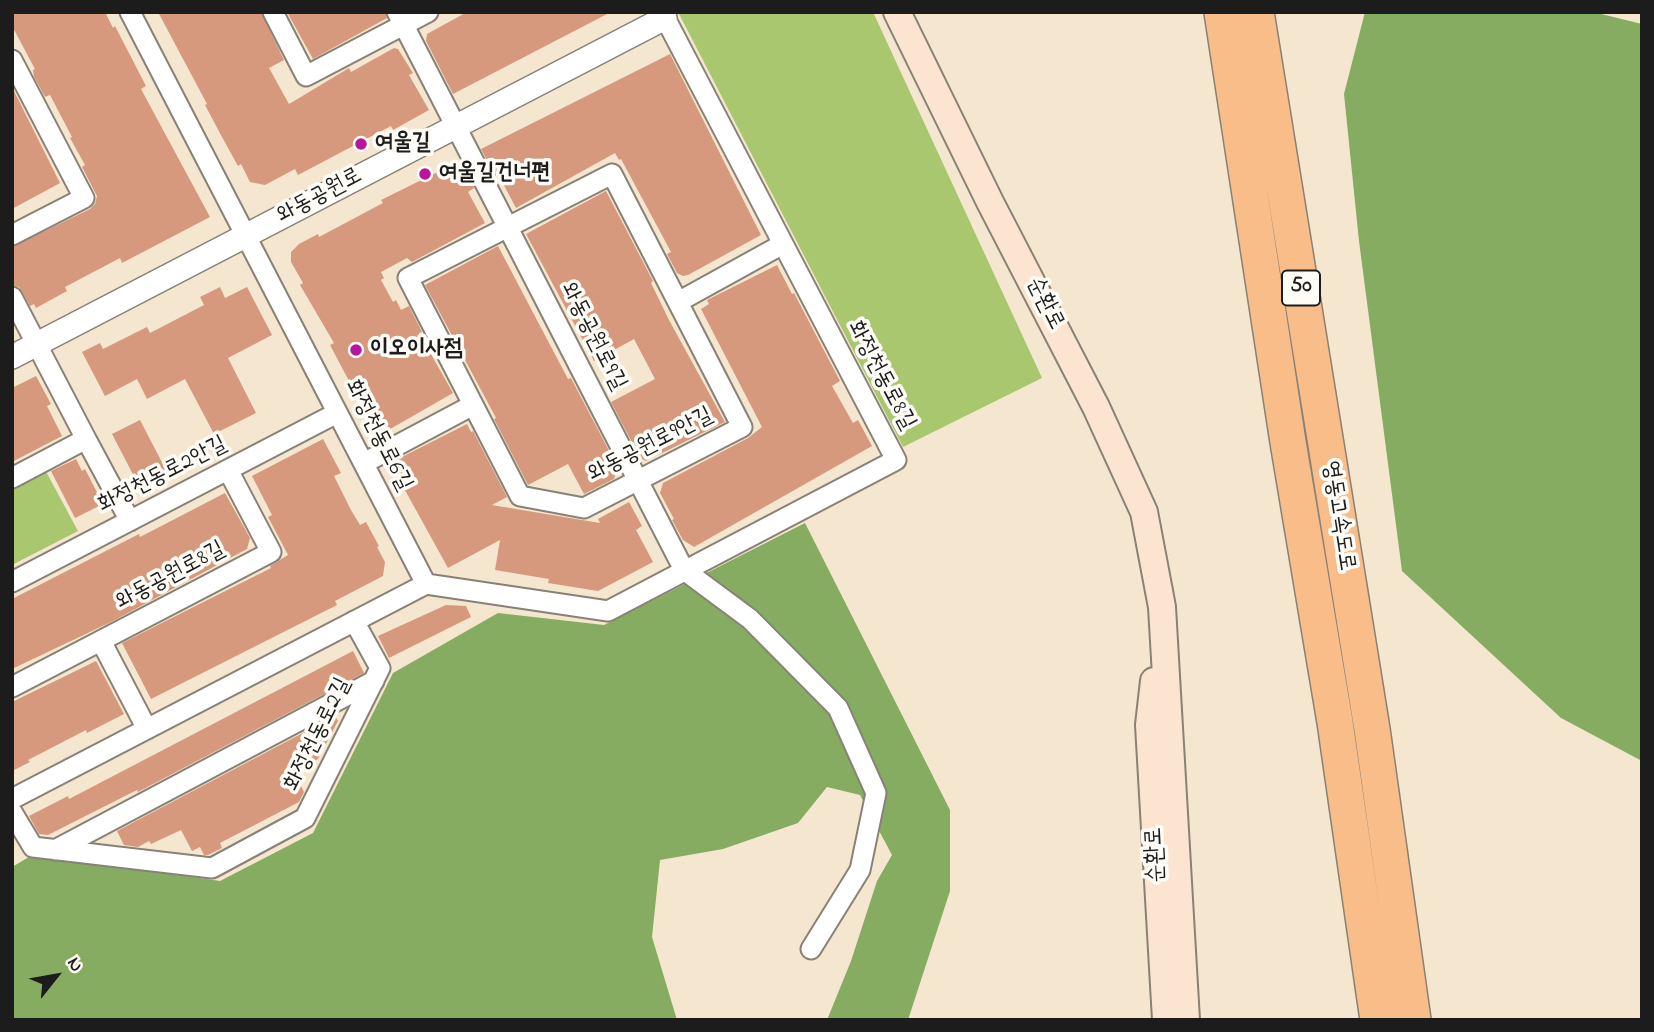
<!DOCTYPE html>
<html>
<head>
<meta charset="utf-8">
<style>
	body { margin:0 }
	#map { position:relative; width:1654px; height:1032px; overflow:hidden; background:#f5e6cf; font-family:"Indie Flower",sans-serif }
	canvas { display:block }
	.frame { position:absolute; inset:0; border:14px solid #1c1c1c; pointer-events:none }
	.north { position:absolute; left:21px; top:941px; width:70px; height:70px; -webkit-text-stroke:5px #fdfcf7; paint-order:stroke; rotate:59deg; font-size:19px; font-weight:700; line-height:28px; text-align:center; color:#1c1c1c }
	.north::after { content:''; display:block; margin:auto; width:24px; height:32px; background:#1c1c1c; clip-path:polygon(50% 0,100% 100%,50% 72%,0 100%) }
</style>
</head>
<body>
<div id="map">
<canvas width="1654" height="1032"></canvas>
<div class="frame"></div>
<div class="north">N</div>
</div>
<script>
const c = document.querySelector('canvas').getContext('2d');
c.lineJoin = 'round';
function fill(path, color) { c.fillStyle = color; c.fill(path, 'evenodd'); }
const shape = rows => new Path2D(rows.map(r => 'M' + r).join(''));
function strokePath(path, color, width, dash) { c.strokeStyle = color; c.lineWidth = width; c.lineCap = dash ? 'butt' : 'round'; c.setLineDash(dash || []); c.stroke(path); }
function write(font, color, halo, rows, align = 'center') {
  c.font = font + ' "Indie Flower","Poor Story",sans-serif'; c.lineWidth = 7; c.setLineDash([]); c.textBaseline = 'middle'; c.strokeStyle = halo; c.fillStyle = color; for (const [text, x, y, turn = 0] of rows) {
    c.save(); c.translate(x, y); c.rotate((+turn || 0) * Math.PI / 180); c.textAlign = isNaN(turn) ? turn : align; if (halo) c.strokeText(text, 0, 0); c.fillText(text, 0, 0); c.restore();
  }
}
const green = shape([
	[678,12,873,12,1042,378,903,447],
	[43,466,78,531,12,565,12,482]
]);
const forest = shape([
	[1365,12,1593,12,1642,24,1642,761,1561,718,1402,571,1359,241,1344,94],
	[805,523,950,810,950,891,908,1020,827,1020,851,961,877,881,892,855,860,795,827,787,798,823,723,849,660,860,652,937,677,1020,12,1020,12,867,34,854,220,881,313,833,393,673,498,613,604,625]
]);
const building = shape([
	[12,12,105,12,113,28,115,26,146,86,141,89,210,217,122,263,120,258,65,287,67,291,36,308,34,304,30,306,19,287,12,285,12,247,90,209,95,204,97,196,82,167,85,165,70,138,72,137,50,95,45,97,34,77,33,70,35,69,12,26],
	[158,12,261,12,284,60,269,68,289,104,349,68,351,72,394,48,398,49,413,73,409,75,429,110,393,130,391,126,298,175,295,169,265,185,250,182,241,164,238,166,222,137,205,105,207,104],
	[287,12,385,12,387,18,313,59],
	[467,12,611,12,453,94,426,41,427,34],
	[670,54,761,235,688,275,683,276,677,273,667,254,671,252,621,159,619,160,615,153,516,208,498,174,495,176,481,149],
	[12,87,60,183,12,209],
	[460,161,474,188,468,192,485,223,412,262,407,258,381,272,384,278,381,280,393,302,396,300,401,310,409,306,422,332,419,333,453,393,378,436,330,345,334,343,300,285,303,283,291,262,291,252,299,244,318,234,319,237,383,203,381,200],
	[606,191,653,281,651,283,669,320,725,422,646,461,640,458,611,402,655,379,634,339,594,361,526,234],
	[498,246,568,379,571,378,618,468,614,479,584,494,568,464,528,485,494,419,496,418,425,285],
	[777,265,792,294,794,293,840,381,832,386,853,423,858,420,872,446,694,547,683,540,672,520,674,519,660,493,663,483,748,438,762,427,701,309,709,304,707,300],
	[220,287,225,298,247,287,272,335,228,358,256,413,214,434,185,379,147,399,137,379,105,396,82,352,100,343,103,349,147,327,150,333,204,305,200,297],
	[36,376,51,404,47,406,62,436,12,462,12,388],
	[140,420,168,474,140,488,112,434],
	[467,424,471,432,473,431,507,497,492,505,600,523,598,519,629,502,642,526,636,530,653,562,598,591,548,583,549,579,495,570,500,540,448,568,390,463],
	[323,439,341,473,334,476,351,510,360,525,366,522,379,546,377,547,385,562,383,576,335,601,337,605,151,699,122,643,271,568,270,566,288,555,268,517,272,515,252,476],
	[76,459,82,471,85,469,103,504,75,518,51,471],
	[225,493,250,538,247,549,111,622,12,669,12,599,139,534,140,537],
	[446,605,466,606,471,617,389,658,378,636],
	[353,651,364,673,138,792,137,790,48,835,39,834,29,816,68,796,69,799],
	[96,661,124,714,87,733,86,730,28,760,30,762,12,771,12,702],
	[335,716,338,721,318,759,294,772,304,792,299,802,220,843,222,848,208,855,204,855,200,847,192,851,181,830,151,844,149,841,138,847,124,845,117,831]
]);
const minor = shape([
	[130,12,426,584],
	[273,12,306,76,428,12],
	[397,12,684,570,750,619,838,708,876,793,860,870,811,949],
	[12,60,84,198,12,235],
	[612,174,742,427,584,508,520,496,408,278,612,174],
	[12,297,86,439,12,478],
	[678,302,783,244],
	[86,439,130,521],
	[364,463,473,405],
	[12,582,337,413],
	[426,584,608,611,896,460,662,12],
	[101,641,147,729],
	[12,687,271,552,228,470],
	[12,799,426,584],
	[12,812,33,847,212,868,305,818,380,668,354,621],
	[55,850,374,681]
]);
const tertiary = shape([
	[12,357,665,18]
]);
const secondary = shape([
	[897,12,990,202,1096,407,1144,512,1162,607,1186,1020],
	[1154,681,1149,725,1166,1020]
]);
const motorway = shape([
	[1222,12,1288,442,1335,722,1378,1020],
	[1256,12,1372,729,1413,1020]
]);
const markers = [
	[361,144,7,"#b5179e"],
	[425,174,7,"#b5179e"],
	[356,350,7,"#b5179e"]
];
const shields = [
	[1301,288,38]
];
const shieldNames = [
	["50",1301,288]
];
const poiNames = [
	["여울길",375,144],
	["여울길건너편",439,174],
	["이오이사점",370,350]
];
const streetNames = [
	["와동공원로",320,197,-28],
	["순환로",1044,304,63],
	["와동공원로9길",592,337,63],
	["화정천동로8길",880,376,62],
	["화정천동로6길",377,436,63],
	["와동공원로9안길",651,446,-27],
	["화정천동로2안길",163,476,-27],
	["영동고속도로",1337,516,81],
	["와동공원로8길",171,577,-28],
	["화정천동로2길",319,735,-64],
	["순환로",1157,855,-93]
];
fill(green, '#a9c76f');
fill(forest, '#86ac62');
fill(building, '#d6997e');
strokePath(minor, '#888176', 23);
strokePath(tertiary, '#888176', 26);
strokePath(secondary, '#888176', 30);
strokePath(motorway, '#888176', 38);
strokePath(minor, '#fff', 19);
strokePath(tertiary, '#fff', 23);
strokePath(secondary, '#fce5d0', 26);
strokePath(motorway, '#f8bd89', 35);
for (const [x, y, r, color] of markers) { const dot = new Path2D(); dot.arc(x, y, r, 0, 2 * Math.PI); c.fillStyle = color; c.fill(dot); strokePath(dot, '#fdfcf7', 2.5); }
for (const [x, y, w] of shields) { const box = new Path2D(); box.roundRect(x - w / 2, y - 17.5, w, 35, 5); c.fillStyle = '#fdfcf7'; c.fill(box); strokePath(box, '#1c1c1c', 2); }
write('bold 21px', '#1c1c1c', null, shieldNames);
write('bold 23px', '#1c1c1c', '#fdfcf7', poiNames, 'left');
write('23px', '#1c1c1c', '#fdfcf7', streetNames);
</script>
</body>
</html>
